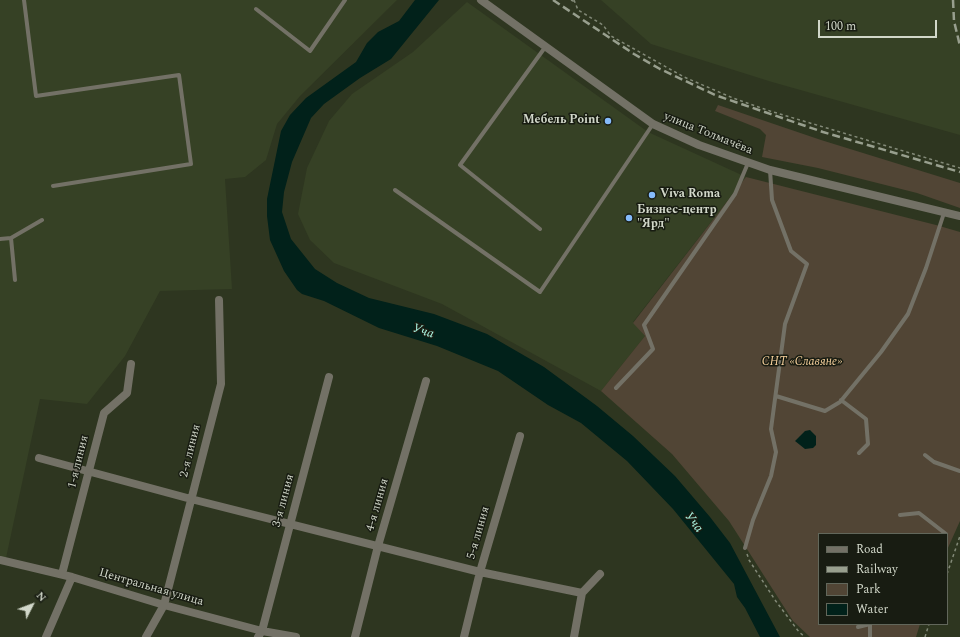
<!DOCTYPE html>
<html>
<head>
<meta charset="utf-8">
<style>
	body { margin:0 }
	#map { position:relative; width:960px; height:637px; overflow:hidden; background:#2e3620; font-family:Spectral,serif }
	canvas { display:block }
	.legend { position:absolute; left:818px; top:533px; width:130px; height:92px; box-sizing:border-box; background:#181c12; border:1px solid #62675b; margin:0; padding:5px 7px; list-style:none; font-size:12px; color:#d1d7c9 }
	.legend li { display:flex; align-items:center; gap:8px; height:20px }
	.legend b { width:20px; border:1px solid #62675b }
	.north { position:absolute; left:12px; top:585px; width:40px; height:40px; -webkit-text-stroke:3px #181c12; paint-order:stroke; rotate:48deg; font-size:11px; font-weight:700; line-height:16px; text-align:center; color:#d1d7c9 }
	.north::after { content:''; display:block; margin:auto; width:14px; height:18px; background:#d1d7c9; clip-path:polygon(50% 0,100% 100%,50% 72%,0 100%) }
	.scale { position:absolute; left:818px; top:20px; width:119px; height:18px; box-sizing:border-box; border:2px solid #d1d7c9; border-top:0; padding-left:5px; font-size:12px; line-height:14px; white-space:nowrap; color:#d1d7c9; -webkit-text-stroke:3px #181c12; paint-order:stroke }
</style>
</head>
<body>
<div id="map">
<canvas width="960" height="637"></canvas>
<ul class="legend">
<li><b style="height:5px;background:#737166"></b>Road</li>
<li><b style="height:5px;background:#989f8e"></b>Railway</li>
<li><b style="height:11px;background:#514535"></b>Park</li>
<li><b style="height:11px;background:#01211a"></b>Water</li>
</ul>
<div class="north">N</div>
<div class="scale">100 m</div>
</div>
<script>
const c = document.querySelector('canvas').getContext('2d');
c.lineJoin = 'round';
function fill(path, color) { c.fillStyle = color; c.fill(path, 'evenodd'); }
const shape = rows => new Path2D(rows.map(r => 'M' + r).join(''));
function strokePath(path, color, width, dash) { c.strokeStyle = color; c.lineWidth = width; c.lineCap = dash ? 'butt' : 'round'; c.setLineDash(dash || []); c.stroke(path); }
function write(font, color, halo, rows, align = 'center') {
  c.font = font + ' Spectral,serif'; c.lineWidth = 3; c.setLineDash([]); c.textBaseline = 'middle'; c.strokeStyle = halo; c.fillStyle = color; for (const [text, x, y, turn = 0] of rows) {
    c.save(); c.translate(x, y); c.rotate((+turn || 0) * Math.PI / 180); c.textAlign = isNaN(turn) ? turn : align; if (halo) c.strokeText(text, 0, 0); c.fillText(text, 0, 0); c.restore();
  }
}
const built = shape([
	[0,0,397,0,300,96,277,124,266,160,245,177,225,179,232,289,160,291,125,356,87,404,40,399,6,558,0,557],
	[601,0,960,0,960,135,772,82,651,44],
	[467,2,648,132,746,177,633,322,645,336,601,391,442,304,334,263,310,240,298,214,307,168,329,121,352,94,413,52]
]);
const green = shape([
	[718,105,821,140,960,183,960,208,917,193,818,168,762,157,766,135,760,129,715,111],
	[746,177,936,225,960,232,960,521,947,550,947,534,819,534,819,624,920,624,916,637,810,637,793,621,729,521,672,454,601,391,645,336,633,323]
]);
const water = shape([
	[415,0,439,0,391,59,360,78,324,104,311,118,292,162,284,192,282,212,291,239,315,269,337,283,369,298,434,314,487,334,544,367,597,406,633,436,675,476,710,517,730,543,780,637,760,637,745,608,737,597,734,584,673,509,627,461,581,423,548,405,498,371,437,346,379,328,324,301,302,294,297,290,284,271,270,240,267,216,267,199,281,131,290,115,306,98,356,62,367,43,378,32,399,21],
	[810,430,816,436,816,445,813,448,805,449,795,441,805,431]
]);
const path = shape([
	[571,0,575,2],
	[574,0,578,10,603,25,611,36,684,77,733,98,770,111,960,168],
	[747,554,749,560,775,600,799,632,805,637],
	[947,574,960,536],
	[925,637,929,624]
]);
const service = shape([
	[24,0,36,96,179,75,191,164,53,186],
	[256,9,310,51,345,0],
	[395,190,540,292,653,124],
	[540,229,460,165,546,46],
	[11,238,42,220],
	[0,239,11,238,15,280],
	[616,388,653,349,644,325,735,194,748,163],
	[776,396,825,411,840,402,881,352,908,314,926,268,944,213],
	[841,400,866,419,868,444,859,453],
	[925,455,934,462,960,471],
	[900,515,919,513,946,534],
	[745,548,753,520,771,476,776,452,771,429,785,324,807,264,791,251,772,200,770,170],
	[870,624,870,637],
	[858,627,870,624]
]);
const minor = shape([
	[39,458,191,499,480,572,582,593],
	[0,560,72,577,164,605,262,631,296,637],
	[62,574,104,413,127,393,131,364],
	[46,637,72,577],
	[146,637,164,605,221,384,219,300],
	[258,637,262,631,329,377],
	[355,637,378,546,426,381],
	[464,637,480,572,520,436],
	[574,637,582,593,600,574]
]);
const tertiary = shape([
	[481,0,653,124,699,145,770,170,960,216]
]);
const rail = shape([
	[553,0,634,54,660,69,715,95,823,132,960,172],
	[953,0,954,21,960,46]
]);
const markers = [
	[608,121,4,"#85bbfb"],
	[652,195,4,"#85bbfb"],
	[629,218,4,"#85bbfb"]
];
const poiNames = [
	["Мебель Point",600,121,"right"],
	["Viva Roma",660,195],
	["Бизнес-центр",637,211],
	["\"Ярд\"",637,225]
];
const streetNames = [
	["улица Толмачёва",708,134,22],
	["2-я линия",191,451,-76],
	["1-я линия",79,462,-76],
	["3-я линия",284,501,-75],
	["4-я линия",378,505,-74],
	["5-я линия",479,533,-74],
	["Центральная улица",151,588,16]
];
const parkNames = [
	["СНТ «Славяне»",802,363]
];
const waterNames = [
	["Уча",423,332,18],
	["Уча",693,523,52]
];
fill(built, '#364125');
fill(green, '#514535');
fill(water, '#01211a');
strokePath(path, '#838a78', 1.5, [3, 3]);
strokePath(service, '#737166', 4);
strokePath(minor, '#737166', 8);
strokePath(tertiary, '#737166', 8);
strokePath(rail, '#989f8e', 2.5, [8, 4]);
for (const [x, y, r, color] of markers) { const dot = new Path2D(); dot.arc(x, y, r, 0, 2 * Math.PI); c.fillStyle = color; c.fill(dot); strokePath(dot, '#181c12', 1.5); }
write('bold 12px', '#d1d7c9', '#181c12', poiNames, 'left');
write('12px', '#d1d7c9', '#181c12', streetNames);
write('italic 12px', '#f7d19d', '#181c12', parkNames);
write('italic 13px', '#aaf6e3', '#181c12', waterNames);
</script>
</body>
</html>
